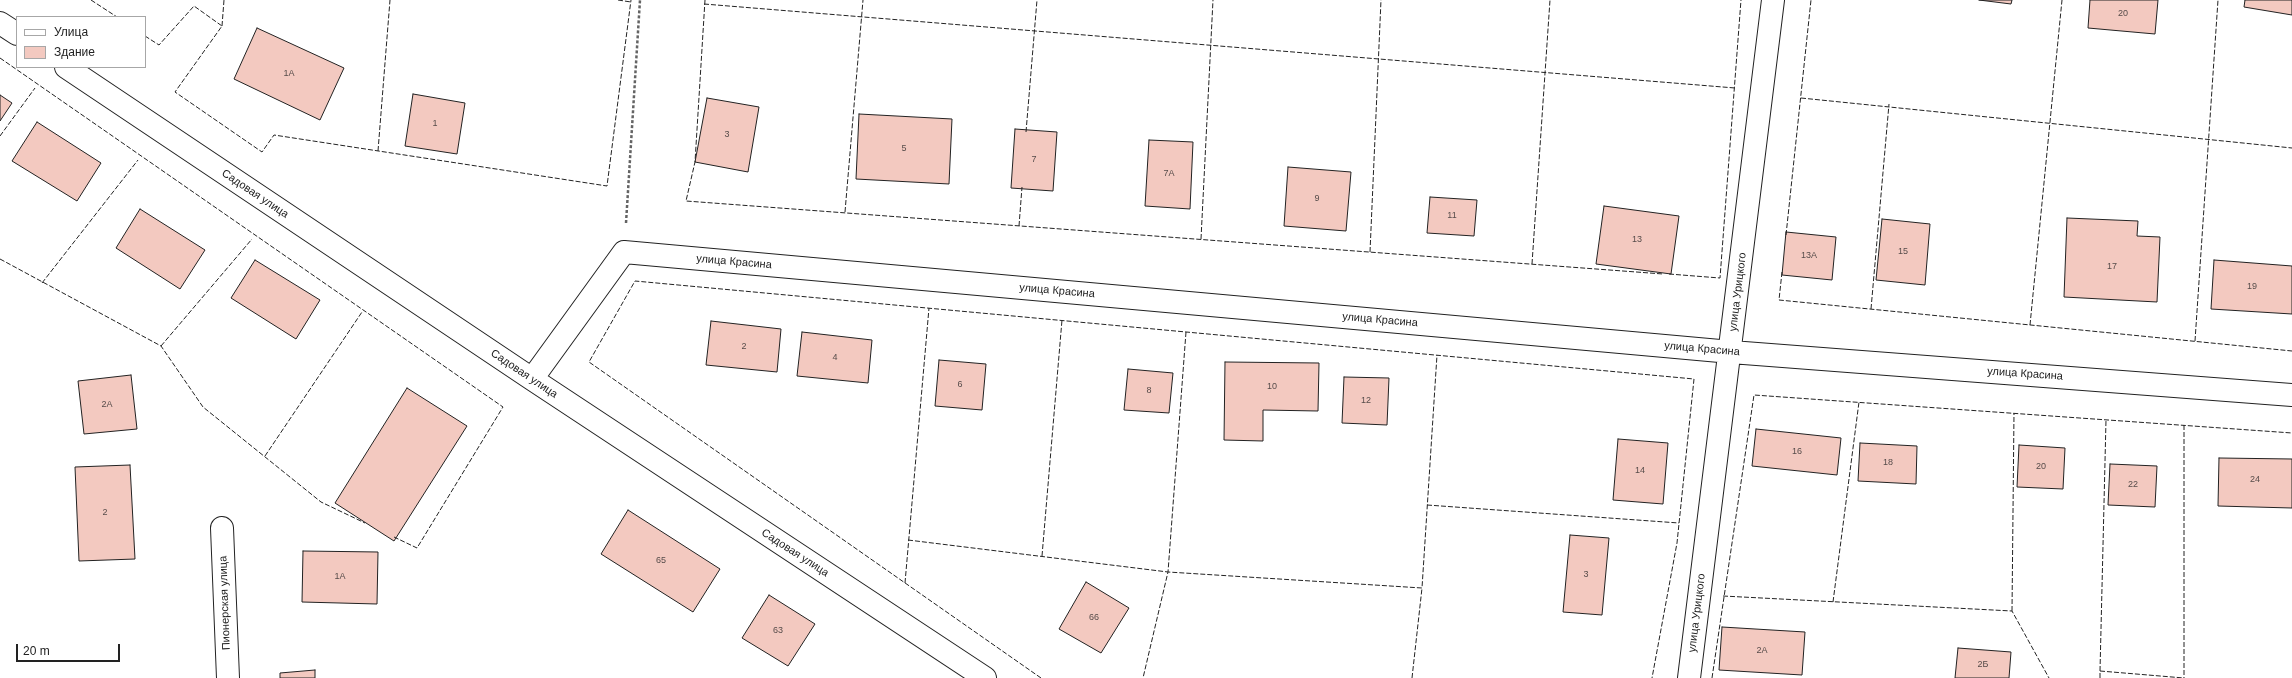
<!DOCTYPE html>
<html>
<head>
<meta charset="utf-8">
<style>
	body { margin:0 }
	#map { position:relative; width:2292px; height:678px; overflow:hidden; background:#fff; font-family:Arial,sans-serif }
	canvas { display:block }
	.legend { position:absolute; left:16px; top:16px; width:130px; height:52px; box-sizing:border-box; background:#fff; border:1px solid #a7a7a7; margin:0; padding:5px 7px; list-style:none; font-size:12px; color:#222 }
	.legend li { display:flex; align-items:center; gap:8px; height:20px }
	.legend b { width:20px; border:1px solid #a7a7a7 }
	.scale { position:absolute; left:16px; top:644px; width:104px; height:18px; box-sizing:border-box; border:2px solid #222; border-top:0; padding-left:5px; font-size:12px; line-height:14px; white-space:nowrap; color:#222; -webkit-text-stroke:3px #fff; paint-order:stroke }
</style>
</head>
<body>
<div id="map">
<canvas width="2292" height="678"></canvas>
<ul class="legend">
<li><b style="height:5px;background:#fff"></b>Улица</li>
<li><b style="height:11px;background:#f3c9c0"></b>Здание</li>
</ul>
<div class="scale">20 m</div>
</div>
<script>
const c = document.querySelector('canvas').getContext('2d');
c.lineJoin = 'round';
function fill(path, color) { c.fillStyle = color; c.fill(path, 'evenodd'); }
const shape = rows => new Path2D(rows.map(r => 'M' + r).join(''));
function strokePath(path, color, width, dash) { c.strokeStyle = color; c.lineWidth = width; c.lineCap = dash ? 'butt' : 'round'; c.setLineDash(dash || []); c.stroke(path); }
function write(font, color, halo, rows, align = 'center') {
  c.font = font + ' Arial,sans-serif'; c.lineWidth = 3; c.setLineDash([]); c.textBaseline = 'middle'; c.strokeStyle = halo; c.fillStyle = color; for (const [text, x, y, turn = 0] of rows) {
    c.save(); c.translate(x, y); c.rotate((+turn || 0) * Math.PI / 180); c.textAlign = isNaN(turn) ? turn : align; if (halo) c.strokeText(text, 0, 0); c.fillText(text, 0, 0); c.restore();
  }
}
const building = shape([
	[1979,0,2012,0,2011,4,1979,0],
	[2090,0,2158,0,2155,34,2088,28,2090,0],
	[2245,0,2292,0,2292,15,2244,7,2245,0],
	[257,28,344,68,320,120,234,79,257,28],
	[413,94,465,103,457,154,405,146,413,94],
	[0,95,12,103,0,121,0,95],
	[707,98,759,107,748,172,695,162,707,98],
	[859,114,952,119,949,184,856,179,859,114],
	[37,122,101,163,77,201,12,161,37,122],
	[1015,129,1057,132,1053,191,1011,188,1015,129],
	[1149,140,1193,142,1190,209,1145,206,1149,140],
	[1288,167,1351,172,1346,231,1284,226,1288,167],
	[1430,197,1477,200,1474,236,1427,233,1430,197],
	[1604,206,1679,216,1671,274,1596,264,1604,206],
	[140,209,205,250,180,289,116,248,140,209],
	[2067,218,2138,221,2137,236,2160,237,2157,302,2064,297,2067,218],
	[1882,219,1930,224,1925,285,1876,280,1882,219],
	[1786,232,1836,237,1832,280,1782,275,1786,232],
	[255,260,320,300,296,339,231,298,255,260],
	[2214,260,2292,266,2292,314,2211,309,2214,260],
	[711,321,781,329,777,372,706,365,711,321],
	[802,332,872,340,868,383,797,376,802,332],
	[939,360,986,364,982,410,935,406,939,360],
	[1225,362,1319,363,1318,411,1263,410,1263,441,1224,440,1225,362],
	[1128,369,1173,373,1169,413,1124,410,1128,369],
	[131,375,137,429,84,434,78,381,131,375],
	[1344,377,1389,378,1387,425,1342,423,1344,377],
	[407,388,467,426,394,541,335,503,407,388],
	[1756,429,1841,438,1837,475,1752,466,1756,429],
	[1618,439,1668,443,1663,504,1613,500,1618,439],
	[1860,443,1917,446,1916,484,1858,481,1860,443],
	[2019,445,2065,448,2063,489,2017,487,2019,445],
	[2219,458,2292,459,2292,508,2218,506,2219,458],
	[2110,464,2157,466,2155,507,2108,505,2110,464],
	[130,465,135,559,79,561,75,467,130,465],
	[628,510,720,569,693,612,601,554,628,510],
	[1570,535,1609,538,1602,615,1563,612,1570,535],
	[303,551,378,552,377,604,302,602,303,551],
	[1086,582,1129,608,1101,653,1059,629,1086,582],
	[769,595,815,624,788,666,742,638,769,595],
	[1722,627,1805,632,1802,675,1719,670,1722,627],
	[1958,648,2011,652,2009,678,1955,678,1958,648],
	[315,670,315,678,280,678,280,673,315,670]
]);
const path = shape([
	[626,223,640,0]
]);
const minor = shape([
	[0,23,17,34],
	[66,67,532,379,985,678],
	[532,379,624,252,1731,352,2292,395],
	[222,528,228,678],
	[1689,678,1773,0]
]);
const fence = shape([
	[91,0,117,17],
	[618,0,631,2],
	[705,0,695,162,686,201,1663,274],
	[704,4,1735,88],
	[222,26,224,0],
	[145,36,159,45,194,6,222,26,175,92,262,152,274,135,607,186,631,0],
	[0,58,503,407,417,548,394,537],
	[1801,98,2292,148],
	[1026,132,1037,0],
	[0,136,35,88],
	[378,151,390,0],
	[845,212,863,0],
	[1019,226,1022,187],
	[1786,235,1811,0],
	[1201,239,1213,0],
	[1370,252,1381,0],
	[0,259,161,346,203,407,321,502,365,523],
	[1532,264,1550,0],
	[1782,272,1779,300,2292,351],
	[1669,274,1720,278,1741,0],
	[42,283,138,160],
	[1871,309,1889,104],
	[2030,325,2062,0],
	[1186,332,1168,572,1422,588,1437,355],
	[2195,341,2218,0],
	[161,346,252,239],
	[2184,425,2184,678],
	[265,456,362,312],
	[1427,505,1679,523],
	[908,540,1168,572,1143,678],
	[1042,556,1062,320],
	[905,583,929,308],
	[1723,596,2012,611,2049,678],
	[1833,602,1859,402],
	[2012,611,2014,413],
	[2100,671,2106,420],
	[1041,678,589,362,635,281,1694,379,1677,543,1652,678],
	[1412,678,1422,588],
	[1712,678,1754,395,2292,433],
	[2100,678,2100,671,2184,678]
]);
const numberNames = [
	["20",2123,14],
	["1А",289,74],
	["1",435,124],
	["3",727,135],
	["5",904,149],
	["7",1034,160],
	["7А",1169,174],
	["9",1317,199],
	["11",1452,216],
	["13",1637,240],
	["15",1903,252],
	["13А",1809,256],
	["17",2112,267],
	["19",2252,287],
	["2",744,347],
	["4",835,358],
	["6",960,385],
	["10",1272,387],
	["8",1149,391],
	["12",1366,401],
	["2А",107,405],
	["16",1797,452],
	["18",1888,463],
	["20",2041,467],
	["14",1640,471],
	["24",2255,480],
	["22",2133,485],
	["2",105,513],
	["65",661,561],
	["3",1586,575],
	["1А",340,577],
	["66",1094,618],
	["63",778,631],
	["2А",1762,651],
	["2Б",1983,665]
];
const streetNames = [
	["Садовая улица",255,194,34],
	["улица Красина",734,262,5],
	["улица Красина",1057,291,5],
	["улица Урицкого",1738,292,-83],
	["улица Красина",1380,320,5],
	["улица Красина",1702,349,5],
	["Садовая улица",524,374,34],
	["улица Красина",2025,374,4],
	["Садовая улица",795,553,33],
	["Пионерская улица",225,603,-92],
	["улица Урицкого",1697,613,-83]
];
fill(building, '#f3c9c0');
strokePath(building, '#222', 1);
strokePath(minor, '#222', 24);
strokePath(path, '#646464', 2.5, [3, 2]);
strokePath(minor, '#fff', 22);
strokePath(fence, '#222', 1, [5, 2]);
write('9px', '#564c4a', null, numberNames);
write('11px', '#222', '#fff', streetNames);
</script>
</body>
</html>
